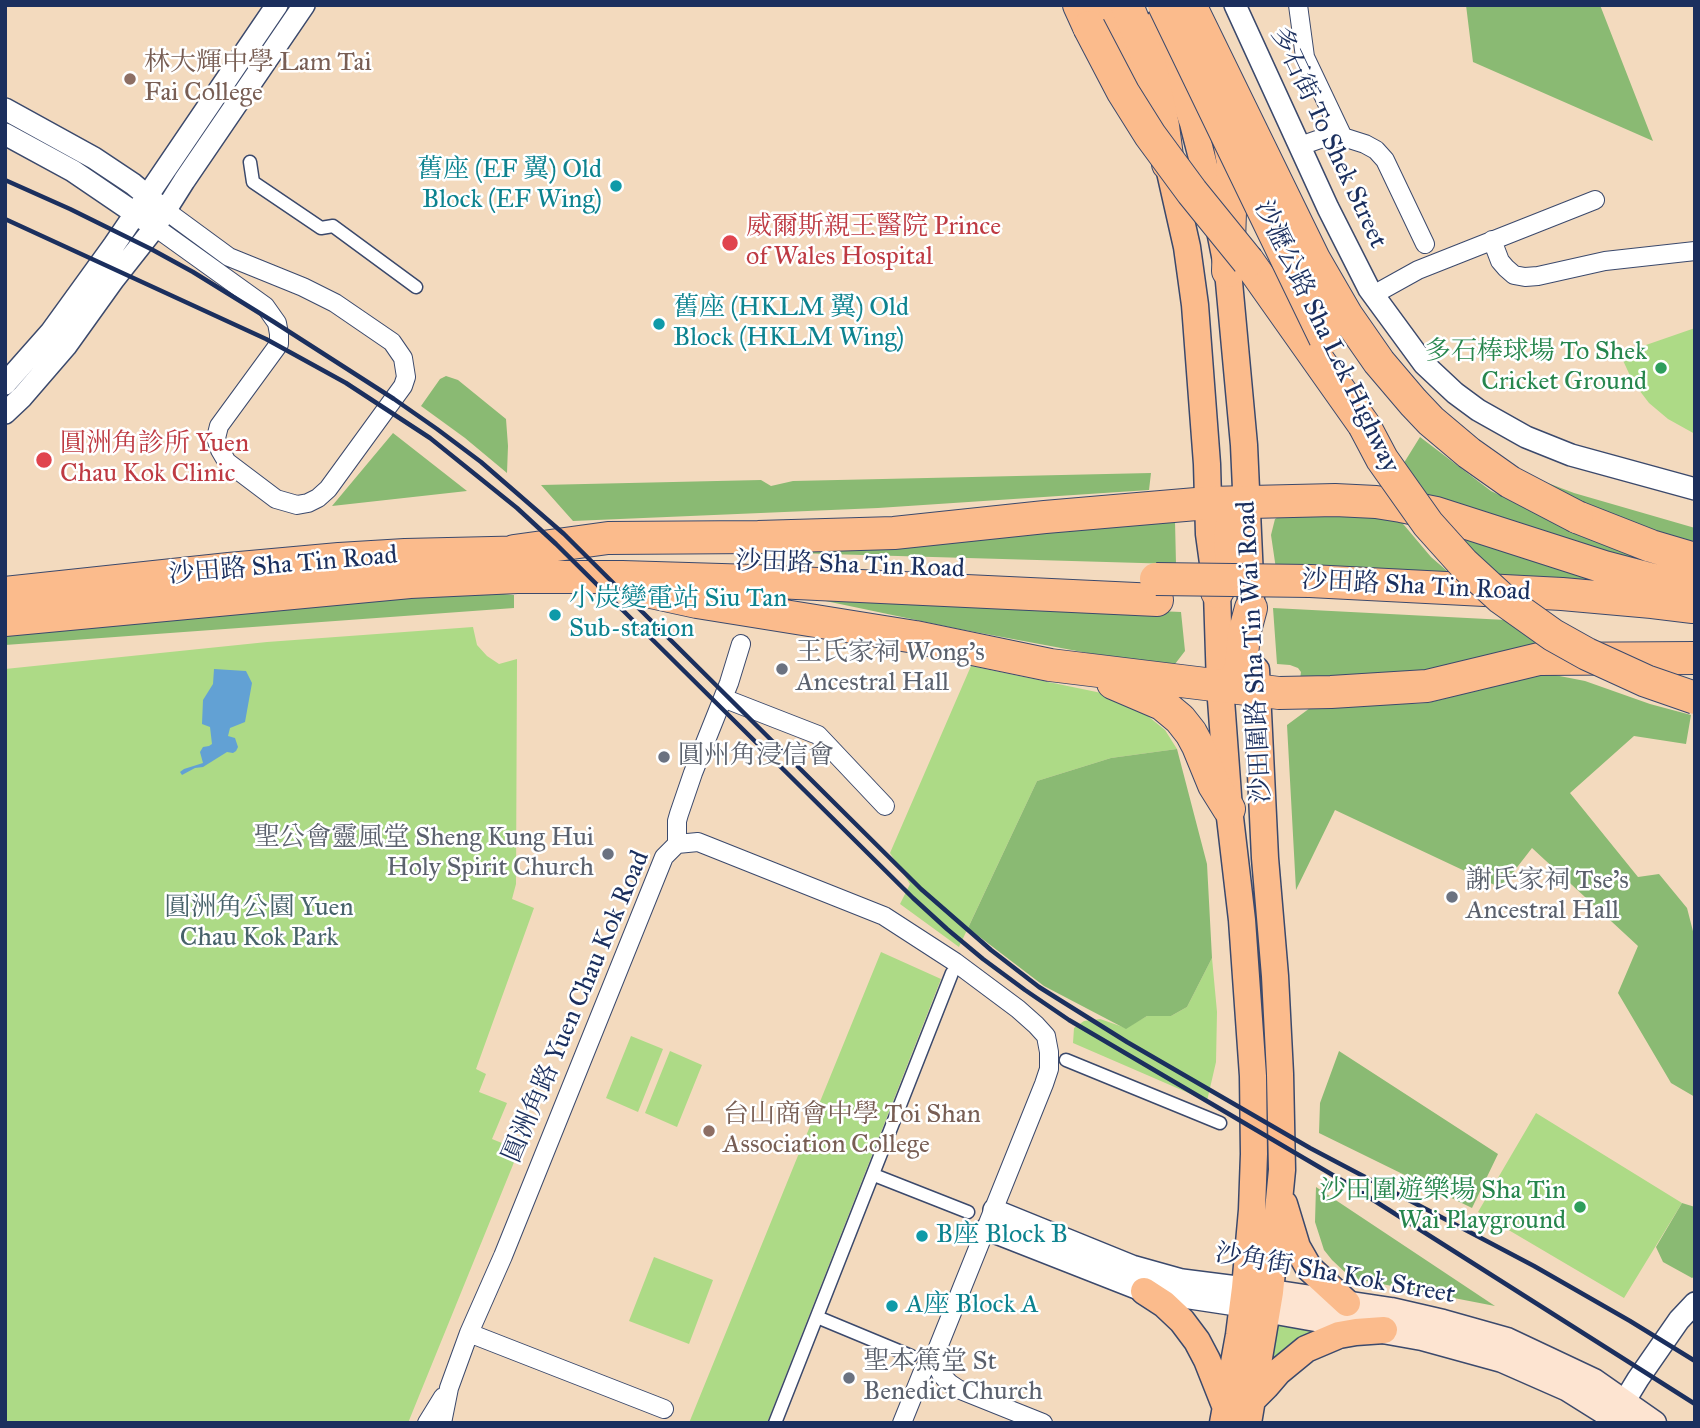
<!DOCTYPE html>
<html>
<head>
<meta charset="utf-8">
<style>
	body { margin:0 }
	#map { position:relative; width:1700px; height:1428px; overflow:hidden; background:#f3dabe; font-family:"IM FELL Great Primer",serif }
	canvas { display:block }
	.frame { position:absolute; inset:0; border:7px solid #1b2f5e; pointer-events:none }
</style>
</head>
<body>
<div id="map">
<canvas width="1700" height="1428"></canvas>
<div class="frame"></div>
</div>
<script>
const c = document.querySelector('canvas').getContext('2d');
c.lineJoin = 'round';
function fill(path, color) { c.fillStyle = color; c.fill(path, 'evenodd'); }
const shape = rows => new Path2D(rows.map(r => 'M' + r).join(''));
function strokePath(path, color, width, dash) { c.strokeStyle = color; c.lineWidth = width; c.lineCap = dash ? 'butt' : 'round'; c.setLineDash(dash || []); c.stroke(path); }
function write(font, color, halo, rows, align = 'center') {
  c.font = font + ' "IM FELL Great Primer","Noto Serif TC",serif'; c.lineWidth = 5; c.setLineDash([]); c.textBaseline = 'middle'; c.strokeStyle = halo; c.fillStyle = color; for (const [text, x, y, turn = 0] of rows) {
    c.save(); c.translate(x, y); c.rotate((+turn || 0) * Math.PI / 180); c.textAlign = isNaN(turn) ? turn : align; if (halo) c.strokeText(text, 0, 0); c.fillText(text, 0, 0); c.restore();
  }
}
const green = shape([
	[1695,328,1695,434,1668,419,1649,403,1633,382,1620,354],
	[473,627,477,645,487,656,499,664,517,659,516,884,512,899,534,908,476,1069,486,1074,479,1092,507,1103,492,1139,519,1150,408,1423,5,1423,5,669,267,642],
	[971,666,1116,696,1138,708,1165,730,1177,749,1111,758,1037,781,959,947,900,904,910,884,890,853],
	[881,952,941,979,767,1423,689,1423],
	[1212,958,1217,1012,1216,1062,1207,1101,1073,1043,1074,1028,1084,1021,1100,1019,1126,1028,1147,1016,1171,1016,1187,1007],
	[631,1036,663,1049,638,1112,606,1098],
	[670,1051,702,1065,677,1127,645,1113],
	[1536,1113,1682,1203,1624,1298,1478,1212],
	[654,1257,713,1280,689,1344,629,1321],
	[1279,1319,1330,1328,1265,1374]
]);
const forest = shape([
	[1466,5,1600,5,1653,141,1473,62],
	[446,376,458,380,506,419,508,446,507,473,465,438,421,406,440,379],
	[393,433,467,491,332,506],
	[1420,437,1491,491,1571,530,1648,561,1695,574,1695,581,1426,502,1402,466],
	[1151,473,1149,490,878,508,573,521,541,485,761,480,771,486,793,481],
	[1524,474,1574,493,1695,528,1695,544,1582,509],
	[1393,512,1431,557,1454,577,1276,569,1271,535,1275,519,1284,514],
	[1175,521,1176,564,759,552],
	[1450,533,1646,585,1504,585],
	[470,591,514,595,514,608,5,645,5,631],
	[797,595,1181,612,1185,651,1175,664,1163,667,959,629],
	[1273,608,1506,620,1540,643,1479,666,1299,687,1301,672,1298,668,1290,665,1277,664],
	[1539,672,1585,681,1650,704,1691,715,1686,744,1634,736,1570,793,1638,877,1659,874,1687,908,1695,939,1695,1097,1671,1083,1618,993,1638,946,1532,848,1501,888,1335,810,1296,890,1287,725,1310,708,1427,703,1480,690],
	[1177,749,1207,864,1212,958,1187,1007,1171,1016,1147,1016,1126,1029,1044,986,968,928,1037,781,1111,758],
	[1339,1051,1498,1154,1472,1208,1319,1133,1320,1103],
	[1316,1187,1495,1306,1356,1279,1348,1275,1332,1260,1324,1250,1315,1222],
	[1682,1203,1695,1207,1695,1276,1692,1278,1663,1262,1656,1247]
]);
const water = shape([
	[214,669,246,671,252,683,245,722,230,728,228,736,235,738,238,747,236,751,233,753,227,752,203,767,195,768,182,775,180,772,184,769,203,763,200,752,203,747,209,746,212,744,210,727,202,724,203,700,213,684]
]);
const pedestrian = shape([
	[250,162,253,182,321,228,333,226,416,287],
	[1066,1060,1220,1123],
	[874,1175,968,1212],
	[817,1317,911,1356],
	[775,1423,952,973]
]);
const minor = shape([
	[1298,5,1305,57,1343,137],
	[1300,146,1320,139,1343,137,1365,144,1376,150,1385,160,1425,244],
	[155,227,265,306,277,323,279,334,279,344,219,426,216,438,220,450,227,462,276,499,297,505,308,503,318,498,328,489,403,386,406,377,403,358,392,342,335,303,303,287,229,257,165,210],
	[1492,240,1500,261,1506,268,1514,275,1525,277,1538,276,1605,261,1695,251],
	[1373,295,1418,270,1595,200],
	[723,698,818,735,885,806],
	[677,844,698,842,884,916,955,962,1018,1009,1036,1025,1046,1036,1049,1052,1049,1069,1044,1084,935,1355,923,1371,902,1423],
	[469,1333,664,1409],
	[935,1355,937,1364,941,1374,949,1383,958,1389,1043,1423],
	[427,1423,443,1397],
	[442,1423,449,1388,469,1333,503,1256,664,857,677,844,677,821,679,814,693,773,729,683,741,644]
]);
const tertiary = shape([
	[1235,5,1328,208,1369,289,1424,364,1455,393,1478,410,1526,437,1571,455,1695,489],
	[5,109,94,158,133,184,157,204],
	[5,134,73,171,145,220],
	[5,384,51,332,114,245,277,5],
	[5,413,22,397,66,346,114,279,155,227,184,181,304,5],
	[994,1210,1132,1266,1182,1280,1245,1288],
	[986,1229,1144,1291,1243,1306],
	[1613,1413,1624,1402,1638,1379,1679,1320,1695,1303]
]);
const secondary = shape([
	[1252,1289,1391,1310,1443,1322,1507,1340,1594,1381,1654,1423],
	[1248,1307,1422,1338,1502,1360,1568,1389,1622,1423]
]);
const primary = shape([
	[1105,5,1150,117],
	[1158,23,1193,123,1217,216,1228,271,1244,445,1251,600],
	[1168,163,1187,247,1195,305,1207,464,1209,534,1217,592,1220,686,1229,809,1242,920,1253,1076,1254,1154,1252,1210,1245,1288,1239,1335,1223,1423],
	[1284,1204,1297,1247,1309,1268,1347,1303],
	[1144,1291,1164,1304,1182,1321,1197,1341,1207,1360,1226,1408],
	[1252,1400,1266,1386,1278,1372,1306,1349,1339,1335,1356,1332,1384,1330],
	[1248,1423,1270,1292,1282,1170,1280,1074,1275,976,1265,858,1256,670]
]);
const motorway = shape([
	[1079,5,1089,27],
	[1127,5,1149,60,1163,126,1168,164],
	[1248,261,1364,425],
	[1228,271,1230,212,1233,163,1229,140],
	[1577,517,1651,546,1695,559],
	[514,551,608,538,758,537,894,533,1045,517,1208,503,1335,500,1376,502,1401,506,1436,513,1604,567,1695,591],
	[1310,581,1562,594,1652,602,1693,607],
	[651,592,697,602,915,637,1050,665,1279,693,1331,692,1427,686,1539,659,1695,658],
	[1217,592,1232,567,1230,538,1233,518,1238,510,1247,503],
	[5,593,229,569,339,559,405,555,535,552],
	[5,620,410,582,517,577,622,577,754,581,1157,600],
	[1113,683,1162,704,1180,719,1191,733,1198,746,1214,785,1229,809],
	[1220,686,1230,684,1237,677,1241,667,1244,634,1251,608]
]);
const rail = shape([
	[5,180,70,209,151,249,193,272,274,322,394,399,437,429,481,462,564,534,921,889,991,950,1039,987,1127,1042,1310,1148,1534,1266,1630,1321,1695,1361],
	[5,219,266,339,346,383,430,438,517,508,556,544,913,898,947,929,983,959,1025,990,1069,1020,1348,1184,1695,1404]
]);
const motorwayBridge = shape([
	[1164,5,1325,338],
	[1190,5,1314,259,1347,316,1379,362,1413,402,1431,421,1469,453,1510,482,1577,517],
	[1089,27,1123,92,1150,135,1192,192,1248,261],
	[1364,425,1382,459,1428,524,1463,563,1501,598,1553,635,1587,654,1646,681,1695,698],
	[1156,579,1310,581]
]);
const markers = [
	[130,79,7,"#8d6e63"],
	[616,186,7,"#0f9aa8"],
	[730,243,9,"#e0444e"],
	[659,324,7,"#0f9aa8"],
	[1661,368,7,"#2e9e5b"],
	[44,460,9,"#e0444e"],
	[555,615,7,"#0f9aa8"],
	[782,669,7,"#6b7280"],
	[664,757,7,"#6b7280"],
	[608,854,7,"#6b7280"],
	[1452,897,7,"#6b7280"],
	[709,1131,7,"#8d6e63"],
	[1580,1207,7,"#2e9e5b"],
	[922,1236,7,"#0f9aa8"],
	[892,1306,7,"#0f9aa8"],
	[849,1378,7,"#6b7280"]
];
const educationNames = [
	["林大輝中學 Lam Tai",144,64],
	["Fai College",144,94],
	["台山商會中學 Toi Shan",723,1116],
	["Association College",723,1146]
];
const streetNames = [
	["多石街 To Shek Street",1328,138,65],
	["沙瀝公路 Sha Lek Highway",1326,337,64],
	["沙田路 Sha Tin Road",283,566,-5],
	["沙田路 Sha Tin Road",850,566,2],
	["沙田路 Sha Tin Road",1416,587,3],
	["沙田圍路 Sha Tin Wai Road",1255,652,-93],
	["圓洲角路 Yuen Chau Kok Road",577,1007,-67],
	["沙角街 Sha Kok Street",1335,1275,10]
];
const cultureNames = [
	["舊座 (EF 翼) Old",602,171,"right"],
	["Block (EF Wing)",602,201,"right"],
	["舊座 (HKLM 翼) Old",673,309],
	["Block (HKLM Wing)",673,339],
	["小炭變電站 Siu Tan",569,600],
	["Sub-station",569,630],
	["B座 Block B",936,1236],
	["A座 Block A",906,1306]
];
const healthNames = [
	["威爾斯親王醫院 Prince",746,228],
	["of Wales Hospital",746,258],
	["圓洲角診所 Yuen",60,445],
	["Chau Kok Clinic",60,475]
];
const leisureNames = [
	["多石棒球場 To Shek",1647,353],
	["Cricket Ground",1647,383],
	["沙田圍遊樂場 Sha Tin",1566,1192],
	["Wai Playground",1566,1222]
];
const worshipNames = [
	["王氏家祠 Wong's",796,654],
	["Ancestral Hall",796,684],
	["圓州角浸信會",678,757],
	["聖公會靈風堂 Sheng Kung Hui",594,839,"right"],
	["Holy Spirit Church",594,869,"right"],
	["謝氏家祠 Tse's",1466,882],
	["Ancestral Hall",1466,912],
	["聖本篤堂 St",863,1363],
	["Benedict Church",863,1393]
];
const parkNames = [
	["圓洲角公園 Yuen",259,909],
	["Chau Kok Park",259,939]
];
fill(green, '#adda86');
fill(forest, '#8aba73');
fill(water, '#62a1d4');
strokePath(pedestrian, '#3b496c', 15);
strokePath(minor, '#3b496c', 20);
strokePath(tertiary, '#3b496c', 24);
strokePath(secondary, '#3b496c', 27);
strokePath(primary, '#3b496c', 29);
strokePath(motorway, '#3b496c', 34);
strokePath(pedestrian, '#fff', 12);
strokePath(minor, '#fff', 18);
strokePath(tertiary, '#fff', 21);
strokePath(secondary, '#fde4d1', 24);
strokePath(primary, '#fbbb8c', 26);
strokePath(motorway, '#fbbb8c', 32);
strokePath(rail, '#1b2f5e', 4.5);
strokePath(motorwayBridge, '#3b496c', 34, []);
strokePath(motorwayBridge, '#fbbb8c', 32);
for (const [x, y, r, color] of markers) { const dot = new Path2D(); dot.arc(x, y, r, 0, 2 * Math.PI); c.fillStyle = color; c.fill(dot); strokePath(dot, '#fff', 2.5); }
write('26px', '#785e54', '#fff', educationNames, 'left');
write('26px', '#1b2f5e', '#fff', streetNames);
write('26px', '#0d838f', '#fff', cultureNames, 'left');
write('26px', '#be3a42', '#fff', healthNames, 'left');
write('26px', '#27864d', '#fff', leisureNames, 'right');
write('26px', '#5b616d', '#fff', worshipNames, 'left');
write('26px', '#47626a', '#fff', parkNames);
</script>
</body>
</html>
